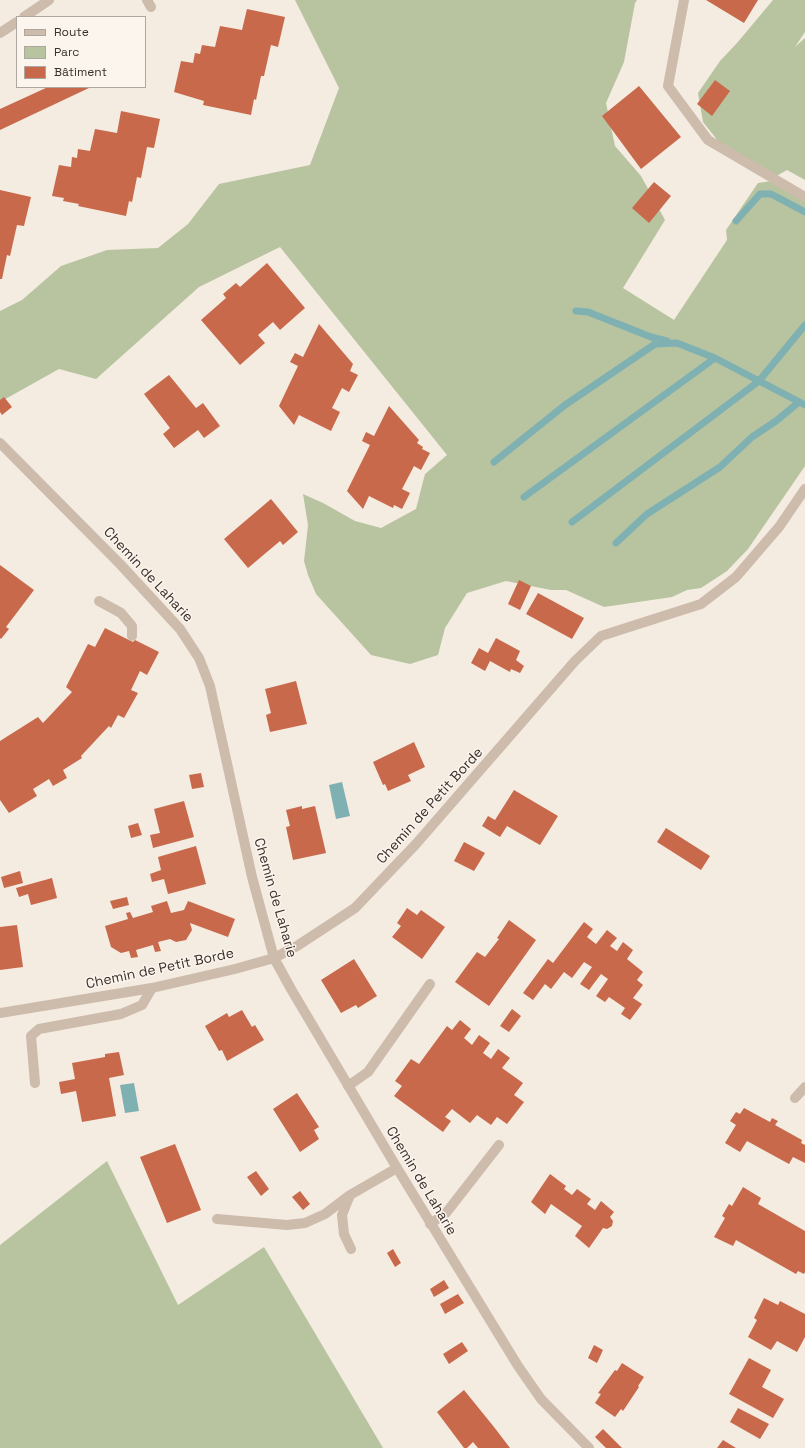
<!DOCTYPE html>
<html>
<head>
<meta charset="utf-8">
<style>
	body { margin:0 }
	#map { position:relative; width:805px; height:1448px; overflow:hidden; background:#f4ebe1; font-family:"Space Grotesk",sans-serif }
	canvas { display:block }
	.legend { position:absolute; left:16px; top:16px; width:130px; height:72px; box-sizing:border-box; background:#fbf5ee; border:1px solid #aea6a0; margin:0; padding:5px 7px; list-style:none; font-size:12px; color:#3b302b }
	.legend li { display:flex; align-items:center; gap:8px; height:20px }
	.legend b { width:20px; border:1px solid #aea6a0 }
</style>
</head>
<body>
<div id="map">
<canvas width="805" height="1448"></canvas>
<ul class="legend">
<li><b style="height:5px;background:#cdbbac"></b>Route</li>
<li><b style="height:11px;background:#b8c4a0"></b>Parc</li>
<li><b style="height:11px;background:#c8694b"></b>Bâtiment</li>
</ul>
</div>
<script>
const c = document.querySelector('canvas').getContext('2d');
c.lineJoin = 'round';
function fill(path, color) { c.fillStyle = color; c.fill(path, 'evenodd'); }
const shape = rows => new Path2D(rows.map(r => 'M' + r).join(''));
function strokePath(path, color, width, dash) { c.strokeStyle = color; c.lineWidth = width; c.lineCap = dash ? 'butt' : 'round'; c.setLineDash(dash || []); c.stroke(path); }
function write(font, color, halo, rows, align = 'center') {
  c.font = font + ' "Space Grotesk",sans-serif'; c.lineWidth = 3; c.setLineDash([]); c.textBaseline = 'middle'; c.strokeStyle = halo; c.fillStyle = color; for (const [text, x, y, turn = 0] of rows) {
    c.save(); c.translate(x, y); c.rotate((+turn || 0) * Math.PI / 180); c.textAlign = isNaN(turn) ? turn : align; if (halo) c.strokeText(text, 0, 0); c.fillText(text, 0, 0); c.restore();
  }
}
const green = shape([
	[295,0,637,0,635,3,624,62,606,103,615,146,641,176,665,220,623,288,674,320,727,240,726,230,758,183,772,181,805,201,805,466,748,549,727,571,701,588,687,590,672,597,604,607,566,590,551,590,506,581,467,593,445,628,438,655,410,664,371,655,316,594,308,575,304,561,308,525,303,494,323,503,355,521,381,528,416,509,425,474,447,455,280,247,199,287,96,379,59,369,0,402,0,311,22,300,61,266,107,250,158,248,188,224,219,184,310,165,339,88],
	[773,0,805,0,805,32,795,47,805,38,805,180,787,170,773,178,726,151,703,122,698,93,720,61,737,43],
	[107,1161,178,1305,264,1247,383,1448,0,1448,0,1245]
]);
const water = shape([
	[342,782,350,816,336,819,329,785],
	[134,1083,139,1111,125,1113,120,1085]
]);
const stream = shape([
	[736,221,760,194,771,194,805,212],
	[576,311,588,312,651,337,667,341],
	[494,462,565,405,655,344,677,343,715,358],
	[524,497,715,358,805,405],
	[572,522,759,381,805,325],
	[616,543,647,514,720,467,752,437,776,421,799,402]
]);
const building = shape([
	[706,0,758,0,744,23],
	[247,9,285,17,278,47,271,45,264,76,261,76,256,100,254,99,251,115,203,105,204,101,174,92,181,61,193,63,195,53,200,54,202,45,215,47,220,26,242,30],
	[715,80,730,91,712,116,697,104],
	[639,86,681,137,641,169,602,116],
	[48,87,91,87,0,130,0,109],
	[121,111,160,119,154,148,147,147,141,178,137,177,132,202,129,201,126,216,78,206,79,204,63,201,64,198,52,196,59,165,71,167,72,157,77,158,78,149,90,151,95,129,117,133],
	[654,182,671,196,649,223,632,208],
	[0,190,31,197,24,226,17,225,10,256,7,255,2,279,0,279],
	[267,263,305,308,280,330,273,322,258,335,265,343,240,365,201,320,226,298,223,294,236,283,240,287],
	[319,324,353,364,350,371,358,375,349,392,342,388,332,408,340,412,331,431,299,415,294,425,279,406,298,366,290,362,295,353,303,357],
	[169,375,196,408,203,403,220,426,204,438,198,430,174,448,163,434,170,428,144,394],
	[4,397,12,407,2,415,0,412,0,400],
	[389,406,419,440,417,443,423,447,422,449,430,453,421,470,414,466,402,489,410,493,402,509,394,505,393,508,369,496,363,509,347,491,370,445,362,441,366,432,374,436],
	[271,499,298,532,283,545,280,541,248,568,224,539],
	[0,565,34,590,6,627,9,629,1,639,0,638],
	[519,580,531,586,520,610,508,604],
	[538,593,584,618,572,639,526,614],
	[105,628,133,642,135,640,159,652,147,675,140,671,131,690,138,693,124,718,118,715,111,728,109,726,81,756,82,758,63,770,67,778,53,786,49,779,33,789,37,796,9,813,0,800,0,741,38,717,43,723,72,692,66,687,88,644,95,647],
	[496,638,520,651,516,660,524,666,520,673,511,669,510,672,490,661,485,671,471,663,479,648,488,653],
	[296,681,307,724,270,732,266,715,271,713,265,689],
	[414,742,425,767,408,775,411,781,388,791,385,784,383,785,373,762],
	[201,773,204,787,192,789,189,775],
	[514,790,558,816,540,845,507,826,500,837,482,826,488,816,495,820],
	[184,801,194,837,153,848,150,835,160,833,154,809],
	[302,806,302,809,315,806,326,853,293,860,286,827,290,826,286,810],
	[138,823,142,835,131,838,128,826],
	[666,828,710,856,701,870,657,842],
	[464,842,485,853,474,871,454,861],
	[196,846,206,884,168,894,164,879,152,882,150,874,161,870,158,857],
	[20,871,23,883,4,888,1,877],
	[52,878,57,898,31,905,28,894,19,897,16,888],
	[127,897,129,905,113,909,110,901],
	[167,901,171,913,184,910,188,901,235,919,228,937,190,923,192,930,186,940,176,942,170,939,158,942,161,951,155,952,153,945,136,950,138,957,131,958,129,951,121,953,111,947,105,926,128,919,126,913,130,912,133,918,153,912,151,906],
	[407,908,417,915,421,910,445,927,422,959,392,937,401,926,397,923],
	[509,920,536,940,489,1006,455,982,477,952,485,957,499,939,497,938],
	[584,922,593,929,587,937,596,944,607,930,617,938,610,946,617,951,623,942,633,950,627,959,643,972,637,980,643,985,633,998,642,1004,630,1020,621,1014,625,1008,609,997,605,1002,596,996,608,979,601,974,589,990,580,984,592,967,584,962,572,978,564,972,551,989,545,984,533,1000,523,993,548,959,553,963],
	[17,925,23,967,0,970,0,927],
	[354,959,377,996,358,1008,356,1005,341,1013,321,980],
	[512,1009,521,1016,509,1032,500,1026],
	[242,1010,252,1027,255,1025,264,1040,227,1061,222,1050,219,1051,205,1026,227,1013,229,1017],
	[460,1020,471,1029,464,1038,472,1045,479,1035,490,1043,483,1053,491,1059,498,1049,510,1058,502,1068,523,1083,514,1095,524,1102,507,1124,497,1117,491,1125,477,1115,470,1123,452,1109,445,1117,451,1121,443,1132,394,1096,402,1086,395,1081,411,1059,419,1064,447,1026,452,1030],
	[119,1052,124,1075,109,1078,116,1116,82,1122,76,1091,61,1094,59,1082,75,1079,72,1063,105,1057,105,1054],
	[297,1093,319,1127,314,1130,319,1139,300,1152,273,1109],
	[744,1108,770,1122,772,1118,778,1121,775,1125,802,1140,801,1143,805,1145,805,1163,793,1157,789,1164,747,1141,740,1152,725,1143,736,1125,730,1121,736,1112,740,1114],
	[175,1144,201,1210,167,1223,140,1157],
	[256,1171,269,1189,261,1196,247,1177],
	[550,1174,566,1186,564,1189,572,1195,577,1189,591,1199,587,1204,595,1210,601,1201,614,1212,610,1217,613,1221,612,1226,607,1229,603,1228,589,1248,575,1236,582,1226,551,1204,545,1214,531,1202],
	[743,1187,761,1198,758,1204,805,1231,805,1272,804,1274,798,1271,796,1274,736,1240,733,1246,714,1237,725,1218,722,1216,729,1204,732,1206],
	[300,1191,310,1204,303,1210,292,1197],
	[393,1249,401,1263,395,1267,387,1253],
	[444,1280,449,1288,434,1297,430,1289],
	[458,1294,464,1303,445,1314,440,1304],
	[764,1298,778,1305,780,1301,805,1314,805,1337,797,1352,777,1341,771,1350,748,1337,757,1320,754,1318],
	[462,1342,468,1351,449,1364,443,1354],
	[594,1345,603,1350,597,1363,588,1358],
	[749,1358,771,1370,762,1387,784,1399,773,1418,729,1394],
	[622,1363,644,1377,638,1386,639,1387,623,1411,621,1409,615,1417,595,1403,601,1394,598,1393,615,1370,617,1371],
	[464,1390,494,1427,510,1448,478,1448,473,1442,467,1448,464,1448,437,1412],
	[738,1408,769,1424,760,1439,730,1422],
	[603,1429,622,1448,606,1448,595,1437],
	[723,1440,736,1448,717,1448]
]);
const service = shape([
	[147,0,151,7],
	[684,0,668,86,708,140,805,197],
	[24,17,49,0],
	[0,33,17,22],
	[99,601,121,613,132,626,132,636],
	[35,1083,31,1036,39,1029,121,1014,142,1005,152,988],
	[348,1086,368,1072,430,984],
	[795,1098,805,1087],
	[350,1195,342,1215,344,1234,351,1249],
	[217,1219,287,1225,305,1223,325,1214,350,1195,397,1168],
	[430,1224,446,1213,499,1145]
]);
const minor = shape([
	[0,443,120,564,180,629,199,658,210,686,252,877,274,958,291,989,397,1168,518,1366,541,1399,589,1448],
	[0,1013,152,988,235,969,274,958,297,946,355,908,416,844,575,661,601,636,701,604,736,577,779,527,805,489]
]);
const streetNames = [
	["Chemin de Laharie",148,575,47],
	["Chemin de Petit Borde",430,806,-48],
	["Chemin de Laharie",275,898,74],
	["Chemin de Petit Borde",160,969,-12],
	["Chemin de Laharie",421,1181,59]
];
fill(green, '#b8c4a0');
fill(water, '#7fb0b2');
strokePath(stream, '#7fb0b2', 7);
fill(building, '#c8694b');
strokePath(service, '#cdbbac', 10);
strokePath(minor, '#cdbbac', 10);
write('14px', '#3b302b', '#fbf5ee', streetNames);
</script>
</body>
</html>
